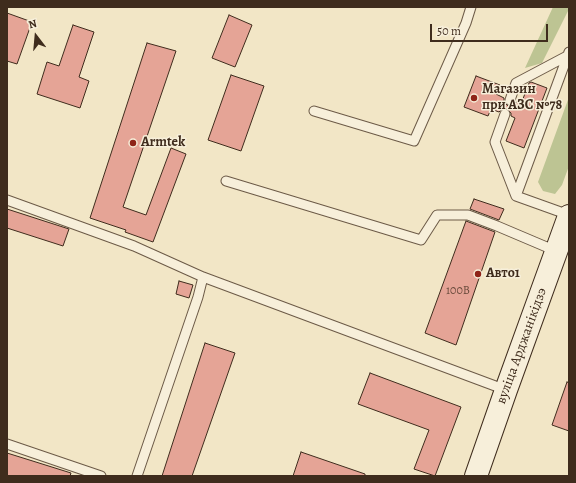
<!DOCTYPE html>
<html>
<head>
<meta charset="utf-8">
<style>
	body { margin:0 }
	#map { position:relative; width:576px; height:483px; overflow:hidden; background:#f2e6c6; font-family:Alegreya,serif }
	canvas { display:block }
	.frame { position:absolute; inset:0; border:8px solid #3f2c1d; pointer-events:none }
	.north { position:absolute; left:16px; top:16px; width:40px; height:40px; -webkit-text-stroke:3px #f7efda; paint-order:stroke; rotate:344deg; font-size:11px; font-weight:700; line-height:16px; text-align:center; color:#3f2c1d }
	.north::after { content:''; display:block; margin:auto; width:14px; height:18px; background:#3f2c1d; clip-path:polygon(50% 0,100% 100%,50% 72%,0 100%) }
	.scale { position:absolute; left:430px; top:24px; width:118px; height:18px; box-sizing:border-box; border:2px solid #3f2c1d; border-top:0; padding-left:5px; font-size:12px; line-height:14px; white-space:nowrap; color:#3f2c1d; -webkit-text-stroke:3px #f7efda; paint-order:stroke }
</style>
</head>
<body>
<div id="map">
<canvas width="576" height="483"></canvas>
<div class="frame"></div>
<div class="north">N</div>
<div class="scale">50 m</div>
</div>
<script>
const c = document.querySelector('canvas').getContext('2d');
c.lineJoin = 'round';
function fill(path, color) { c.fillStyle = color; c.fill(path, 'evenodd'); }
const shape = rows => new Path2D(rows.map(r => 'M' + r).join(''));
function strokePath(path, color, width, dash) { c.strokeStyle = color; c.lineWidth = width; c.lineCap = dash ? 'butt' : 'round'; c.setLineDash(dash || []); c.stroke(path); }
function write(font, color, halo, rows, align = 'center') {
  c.font = font + ' Alegreya,serif'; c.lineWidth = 3; c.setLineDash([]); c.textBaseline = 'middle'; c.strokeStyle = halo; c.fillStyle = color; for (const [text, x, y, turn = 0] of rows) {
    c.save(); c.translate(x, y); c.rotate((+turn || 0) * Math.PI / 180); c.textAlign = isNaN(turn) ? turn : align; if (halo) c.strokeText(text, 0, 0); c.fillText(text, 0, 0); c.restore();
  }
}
const green = shape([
	[553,7,569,7,569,9,542,63,525,68],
	[569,97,569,166,562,185,555,194,543,191,538,182]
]);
const building = shape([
	[7,13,32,22,17,64,7,61,7,13],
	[229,15,252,25,235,67,212,58,229,15],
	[73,25,94,32,79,77,89,81,80,108,37,94,47,62,59,66,73,25],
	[147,43,176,51,123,207,146,215,171,148,186,154,153,242,125,232,126,230,90,218,147,43],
	[231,75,264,86,241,151,208,140,231,75],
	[476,76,500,85,496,94,504,98,504,101,506,104,508,106,514,105,516,102,521,104,529,83,531,82,547,88,524,148,506,141,515,118,511,116,511,113,507,109,504,108,501,110,499,112,491,109,488,116,464,107,476,76],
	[474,199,504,209,499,220,470,209,474,199],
	[7,209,69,229,63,246,7,228,7,209],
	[466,221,495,232,456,345,425,333,466,221],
	[179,281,193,285,189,298,176,294,179,281],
	[205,343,235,353,192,476,162,476,205,343],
	[370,373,461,407,435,476,414,469,429,430,358,404,370,373],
	[567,382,569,383,569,431,552,425,567,382],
	[301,452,365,474,365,476,293,476,301,452],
	[7,453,71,473,70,476,7,476,7,453]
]);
const lane = shape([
	[569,52,516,196,569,215],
	[510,100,516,83,567,56],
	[314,111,414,141,466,23,471,7],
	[505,114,495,142,516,196],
	[226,181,421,240,437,215,468,215,497,226,556,251],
	[7,200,134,246,203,277,506,390],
	[7,444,101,476],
	[137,476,198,297,203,277]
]);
const secondary = shape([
	[476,476,506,390,569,216]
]);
const markers = [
	[474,98,4,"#8f2418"],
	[133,143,4,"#8f2418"],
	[478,274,4,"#8f2418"]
];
const numberNames = [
	["100В",458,291]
];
const poiNames = [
	["Магазин",482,90],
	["при АЗС №78",482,106],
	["Armtek",141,143],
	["Авто1",486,274]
];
const streetNames = [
	["вуліца Арджанікідзэ",522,346,-70]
];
fill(green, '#bdc493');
fill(building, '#e5a496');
strokePath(building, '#3f2c1d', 1);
strokePath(lane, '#6c5a47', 11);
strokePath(secondary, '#3f2c1d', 24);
strokePath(lane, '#f7efda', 9);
strokePath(secondary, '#f7efda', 22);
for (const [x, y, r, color] of markers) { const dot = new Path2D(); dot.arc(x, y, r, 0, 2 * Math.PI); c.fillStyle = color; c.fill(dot); strokePath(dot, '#f7efda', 1.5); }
write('12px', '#684a3b', null, numberNames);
write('bold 14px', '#3f2c1d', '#f7efda', poiNames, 'left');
write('14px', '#3f2c1d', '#f7efda', streetNames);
</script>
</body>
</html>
